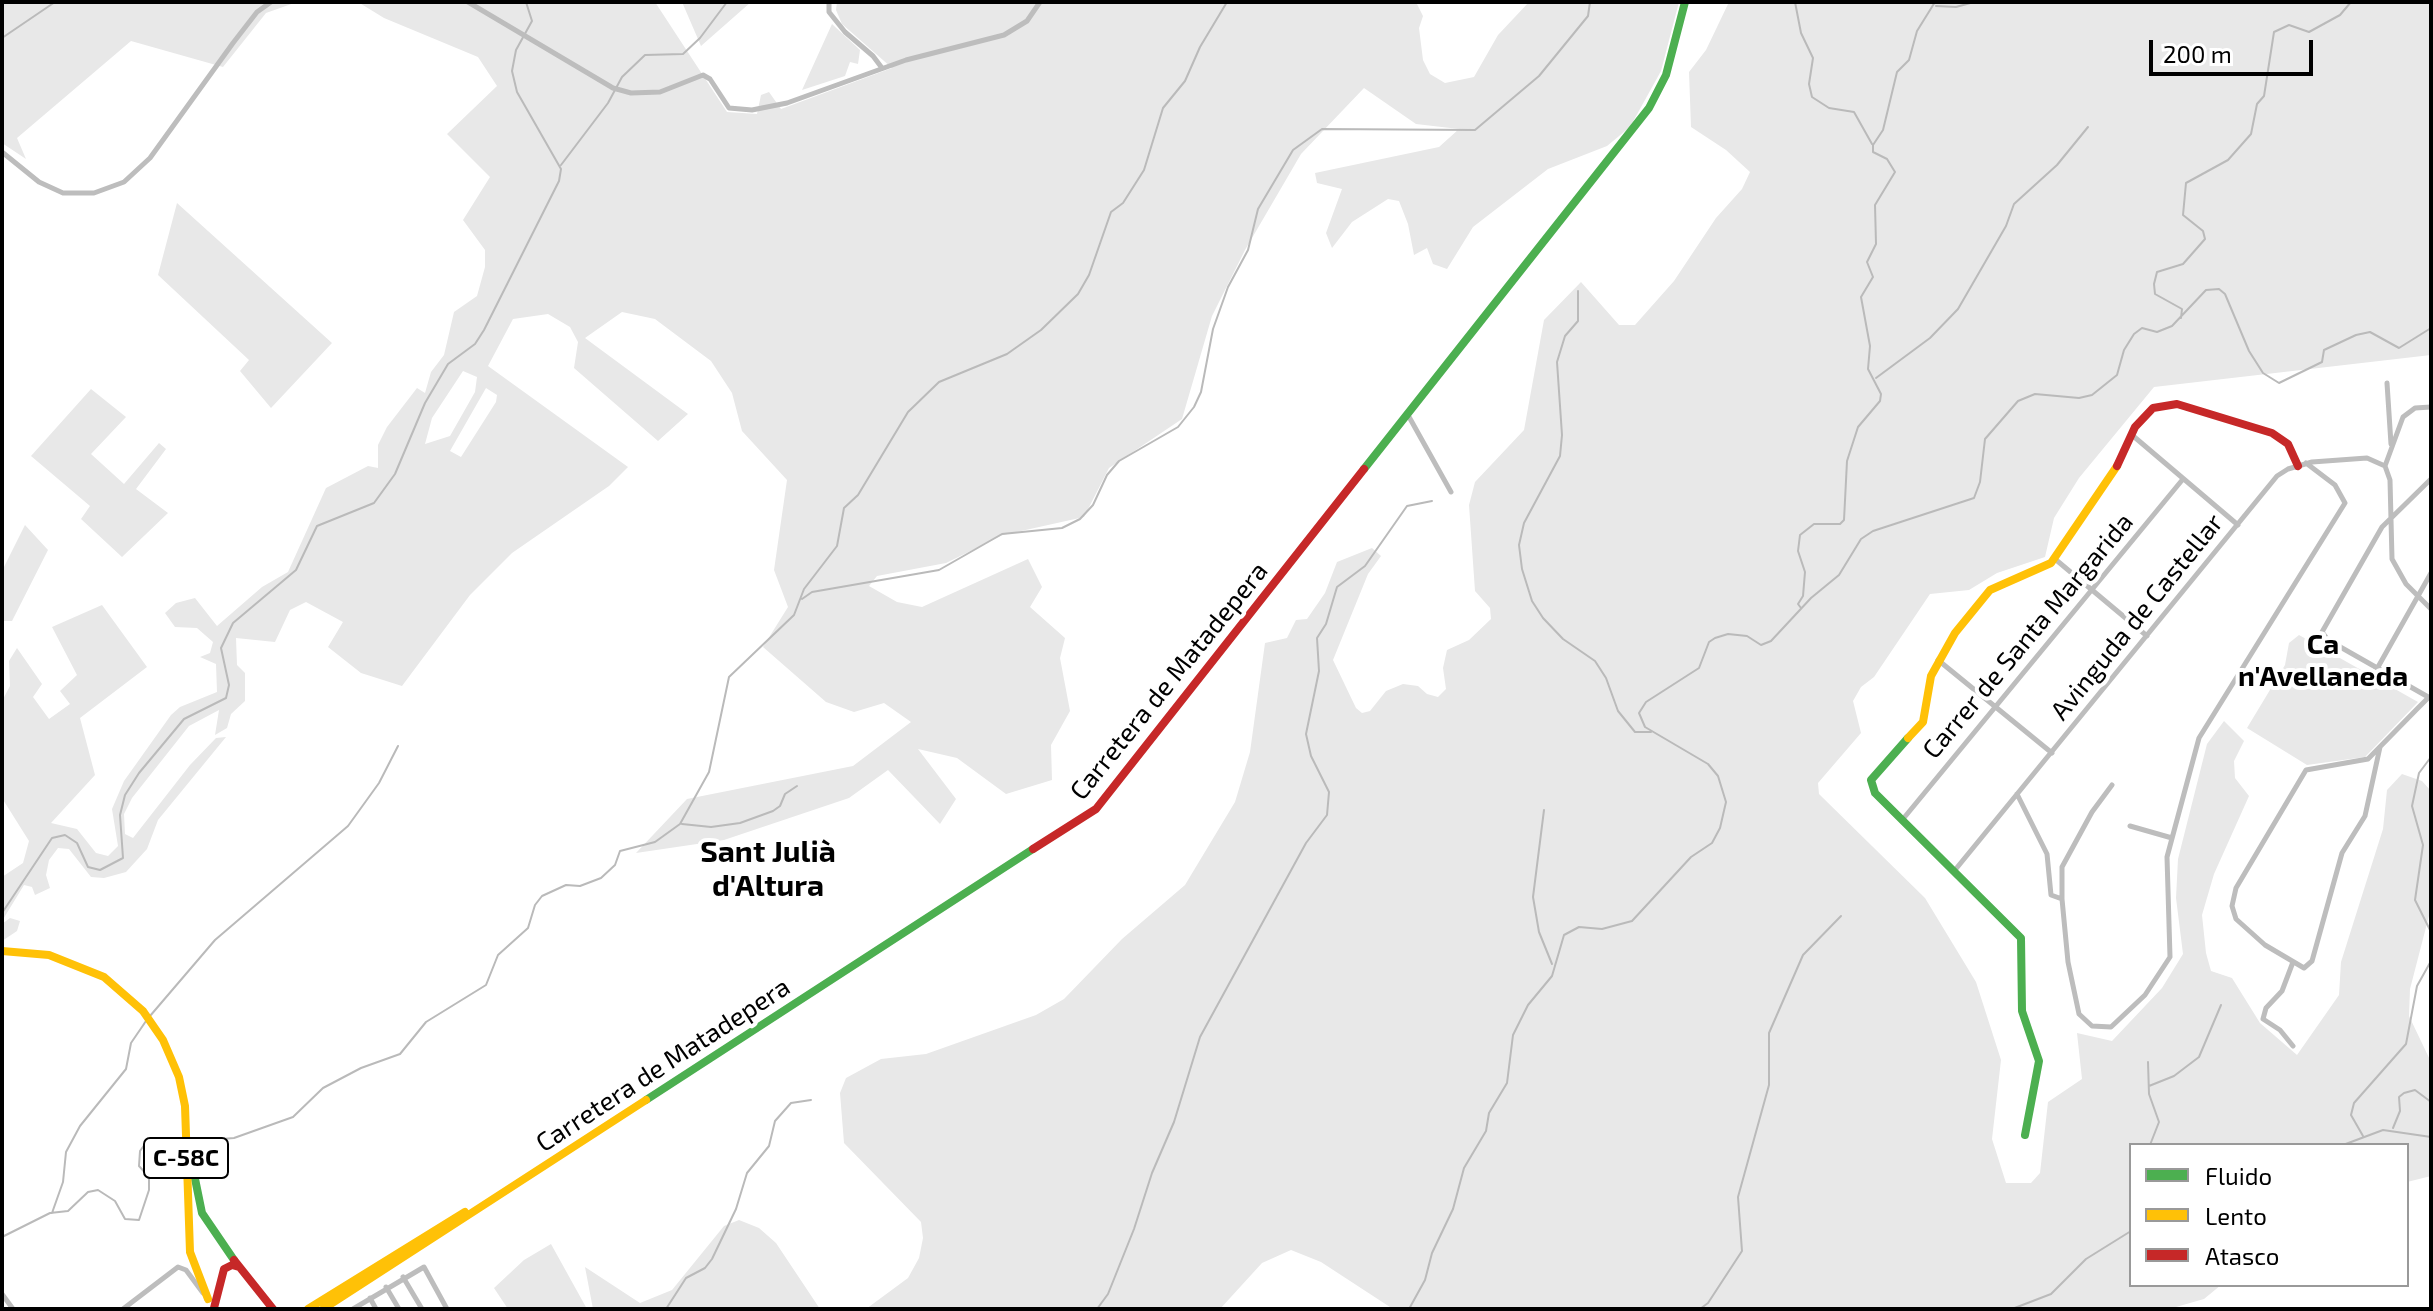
<!DOCTYPE html>
<html>
<head>
<meta charset="utf-8">
<style>
	body { margin:0 }
	#map { position:relative; width:2433px; height:1311px; overflow:hidden; background:#fff; font-family:"Exo 2",sans-serif }
	canvas { display:block }
	.frame { position:absolute; inset:0; border:4px solid #000; pointer-events:none }
	.legend { position:absolute; left:2129px; top:1143px; width:280px; height:144px; box-sizing:border-box; background:#fff; border:2px solid #999; margin:0; padding:10px 14px; list-style:none; font-size:24px; color:#000 }
	.legend li { display:flex; align-items:center; gap:16px; height:40px }
	.legend b { width:40px; border:2px solid #999 }
	.scale { position:absolute; left:2149px; top:40px; width:164px; height:36px; box-sizing:border-box; border:4px solid #000; border-top:0; padding-left:10px; font-size:24px; line-height:28px; white-space:nowrap; color:#000; -webkit-text-stroke:6px #fff; paint-order:stroke }
</style>
</head>
<body>
<div id="map">
<canvas width="2433" height="1311"></canvas>
<div class="frame"></div>
<ul class="legend">
<li><b style="height:10px;background:#4caf50"></b>Fluido</li>
<li><b style="height:10px;background:#ffc107"></b>Lento</li>
<li><b style="height:10px;background:#c62828"></b>Atasco</li>
</ul>
<div class="scale">200 m</div>
</div>
<script>
const c = document.querySelector('canvas').getContext('2d');
c.lineJoin = 'round';
function fill(path, color) { c.fillStyle = color; c.fill(path, 'evenodd'); }
const shape = rows => new Path2D(rows.map(r => 'M' + r).join(''));
function strokePath(path, color, width, dash) { c.strokeStyle = color; c.lineWidth = width; c.lineCap = dash ? 'butt' : 'round'; c.setLineDash(dash || []); c.stroke(path); }
function write(font, color, halo, rows, align = 'center') {
  c.font = font + ' "Exo 2",sans-serif'; c.lineWidth = 8; c.setLineDash([]); c.textBaseline = 'middle'; c.strokeStyle = halo; c.fillStyle = color; for (const [text, x, y, turn = 0] of rows) {
    c.save(); c.translate(x, y); c.rotate((+turn || 0) * Math.PI / 180); c.textAlign = isNaN(turn) ? turn : align; if (halo) c.strokeText(text, 0, 0); c.fillText(text, 0, 0); c.restore();
  }
}
const green = shape([
	[2,2,297,2,266,13,223,67,131,41,17,138,26,159,2,143],
	[358,2,655,2,727,112,757,114,761,95,769,92,781,109,892,68,842,24,836,10,837,2,1410,2,1417,4,1423,16,1419,28,1423,60,1430,74,1445,83,1474,77,1498,35,1529,2,1679,2,1661,71,1630,127,1607,146,1548,169,1473,227,1447,269,1433,264,1427,248,1414,255,1408,224,1399,201,1388,199,1352,222,1332,248,1326,233,1342,189,1317,183,1315,173,1439,147,1459,129,1416,124,1364,88,1301,154,1245,250,1212,316,1182,419,1109,468,1084,517,1003,535,946,563,877,576,869,586,897,602,922,607,1028,559,1042,587,1030,607,1065,638,1060,658,1070,711,1051,745,1052,780,1006,794,957,758,918,749,956,799,940,824,888,770,849,798,724,840,636,853,687,799,853,766,911,722,884,703,854,712,826,702,763,647,788,607,774,570,787,480,742,431,732,393,711,361,655,319,622,312,585,338,688,414,658,441,574,368,578,342,570,327,548,314,513,319,488,366,628,467,609,486,512,553,470,595,402,686,361,673,328,647,343,622,306,602,290,610,275,642,236,638,237,665,245,673,245,701,231,714,227,728,215,735,219,710,189,726,132,798,124,814,125,834,133,838,190,765,216,738,226,737,158,820,147,849,126,872,104,878,91,877,69,849,58,848,49,860,46,875,50,888,35,895,32,887,24,885,2,921,2,877,23,863,29,841,2,798,2,701,10,686,9,661,17,648,42,684,33,697,49,719,70,704,60,691,77,675,52,627,102,605,147,667,80,718,95,775,51,823,77,829,96,853,108,856,118,846,112,809,124,781,171,715,180,707,217,692,216,664,200,657,210,653,213,642,197,628,175,627,165,613,176,603,195,598,217,626,262,587,288,572,326,488,368,466,378,468,378,445,387,427,417,388,425,393,431,372,444,355,454,312,477,296,485,267,485,250,463,220,490,177,447,134,497,86,478,57,384,18],
	[463,371,477,377,475,392,450,436,425,444,432,418],
	[486,388,497,395,496,402,461,457,450,451],
	[682,2,751,2,701,46],
	[1729,2,2431,2,2431,355,2154,387,2079,478,2054,518,2045,557,1997,573,1969,590,1930,594,1874,677,1861,687,1853,701,1861,733,1818,783,1819,794,1925,898,1976,982,2001,1060,1992,1139,2006,1183,2031,1183,2040,1173,2048,1102,2082,1079,2077,1033,2112,1041,2162,988,2183,954,2176,898,2178,859,2207,744,2224,721,2244,741,2234,761,2235,778,2249,796,2214,874,2202,915,2206,953,2211,971,2232,978,2260,1023,2297,1055,2339,995,2341,962,2383,829,2387,790,2402,774,2422,781,2431,791,2431,908,2410,989,2409,1016,2431,1062,2431,1176,2407,1182,2407,1145,2131,1145,2131,1285,2221,1285,2204,1299,2169,1309,1393,1309,1321,1262,1291,1250,1262,1263,1220,1309,866,1309,908,1278,919,1258,923,1238,921,1222,844,1143,840,1093,846,1078,881,1059,926,1054,1036,1015,1064,999,1122,939,1185,885,1235,802,1250,752,1265,643,1287,638,1296,620,1307,619,1325,593,1337,562,1372,548,1381,556,1368,574,1333,660,1356,708,1362,713,1370,711,1386,691,1403,684,1418,686,1427,694,1438,697,1446,689,1443,668,1447,650,1469,640,1491,619,1490,608,1475,591,1469,505,1475,482,1524,430,1544,320,1581,282,1619,325,1635,325,1674,281,1716,218,1742,189,1750,172,1726,150,1691,127,1689,72,1706,50],
	[832,24,860,50,858,64,850,62,845,76,802,90],
	[177,203,332,343,271,408,240,371,249,360,158,275],
	[91,389,126,417,91,454,124,484,159,443,166,449,136,489,168,513,122,557,81,519,90,506,31,456],
	[25,525,48,550,12,621,2,621,2,571],
	[2299,635,2418,702,2365,757,2307,765,2247,728,2285,665,2289,643],
	[10,918,20,921,17,931,2,941,2,924],
	[739,1220,759,1228,776,1243,820,1309,593,1309,585,1267,640,1303,672,1290,724,1226],
	[551,1244,587,1309,508,1309,494,1288,524,1260]
]);
const stream = shape([
	[1795,2,1801,33,1813,58,1809,84,1812,97,1829,108,1854,112,1872,144],
	[1936,6,1956,7,1974,2],
	[2,38,55,2],
	[561,165,608,103,622,77,645,55,683,54,700,38,727,2],
	[1578,291,1578,321,1565,336,1557,362,1562,435,1560,456,1524,523,1519,545,1522,569,1532,601,1543,618,1563,639,1595,661,1606,678,1618,711,1635,732,1651,732],
	[2181,318,2182,309,2155,294,2154,284,2157,272,2183,264,2205,239,2203,231,2183,215,2186,183,2228,160,2251,134,2257,104,2264,96,2274,32,2289,25,2309,32,2340,15,2351,2],
	[1876,378,1930,338,1958,309,2006,226,2014,204,2057,165,2088,127],
	[802,599,812,592,939,570,1002,534,1062,528,1080,519,1093,505,1107,475,1119,461,1178,427,1194,407,1201,392,1213,329,1228,287,1248,250,1258,209,1293,150,1322,129,1475,130,1539,76,1588,16,1590,2],
	[1801,608,1798,604,1803,596,1805,572,1798,551,1800,535,1814,524,1840,524,1844,520,1847,461,1858,427,1880,401,1881,394,1868,369,1870,346,1861,297,1873,277,1867,262,1876,244,1875,205,1895,172,1887,159,1873,152,1873,145,1883,130,1897,72,1909,60,1917,31,1935,2],
	[2431,757,2419,773,2412,806,2423,845,2415,900,2431,932],
	[1544,810,1533,897,1539,932,1552,964],
	[682,824,711,827,740,823,773,811,780,806,785,794,797,786],
	[2,913,52,838,65,835,77,843,88,867,100,870,123,858,120,815,125,795,139,773,184,719,226,698,229,685,221,648,233,623,296,570,317,526,374,503,395,474,425,403,448,364,475,344,484,330,559,181,561,169,517,92,512,71,516,50,532,21,526,2],
	[150,1016,215,940,348,826,379,783,398,746],
	[2148,1062,2149,1094,2159,1122,2150,1145],
	[2149,1086,2174,1076,2199,1057,2221,1005],
	[2393,1128,2400,1111,2399,1097,2404,1093,2415,1090,2431,1102],
	[2363,1136,2351,1115,2354,1103,2406,1044,2417,986,2431,961],
	[209,1140,234,1138,293,1117,323,1088,361,1068,400,1054,426,1022,486,985,498,955,528,928,535,905,542,896,566,885,580,886,601,878,615,865,620,851,655,842,680,824,709,772,729,677,794,615,804,589,837,546,844,508,858,495,908,412,939,382,1007,354,1041,330,1078,294,1089,275,1111,212,1123,203,1144,170,1163,108,1185,81,1200,47,1227,2],
	[2343,1145,2383,1130,2431,1137],
	[52,1213,63,1182,66,1152,80,1126,126,1069,131,1043,146,1021],
	[2,1237,50,1213,68,1211,88,1192,98,1190,115,1201,125,1219,139,1220,149,1190,149,1177,139,1166,140,1151,145,1144,165,1142],
	[666,1309,686,1278,705,1268,712,1259,736,1209,747,1173,769,1146,775,1121,791,1103,811,1100],
	[1097,1309,1108,1294,1134,1229,1152,1173,1174,1122,1200,1037,1306,843,1327,815,1329,792,1311,756,1306,734,1319,671,1317,638,1326,624,1337,587,1365,566,1407,506,1432,501],
	[1409,1309,1425,1280,1432,1253,1453,1209,1464,1168,1486,1131,1489,1113,1507,1083,1513,1035,1528,1005,1552,976,1564,935,1579,927,1602,929,1632,921,1691,857,1712,843,1720,828,1726,802,1718,776,1708,764,1645,727,1639,713,1646,702,1699,668,1709,642,1715,638,1728,634,1747,636,1761,645,1771,641,1811,598,1839,575,1861,539,1873,531,1974,498,1980,482,1985,439,2018,401,2035,394,2079,398,2092,395,2117,375,2124,350,2134,334,2142,328,2157,332,2172,326,2206,290,2219,289,2225,294,2249,351,2263,373,2279,383,2322,362,2324,350,2356,335,2370,332,2399,348,2431,328],
	[1700,1309,1708,1303,1742,1251,1738,1197,1769,1085,1769,1033,1803,955,1841,916],
	[2012,1309,2051,1294,2086,1259,2131,1231]
]);
const street = shape([
	[468,2,613,88,631,93,660,92,703,75,710,79,729,108,752,110,787,103,906,60,1004,35,1027,21,1040,2],
	[829,2,829,12,845,32,873,56,882,68],
	[2,152,39,182,63,193,94,193,124,182,150,158,233,43,257,12,271,2],
	[2387,383,2391,444],
	[2431,407,2415,408,2403,417,2385,466,2390,480,2392,559,2406,584,2431,609],
	[1408,415,1451,492],
	[2132,435,2238,525],
	[2055,559,2147,636],
	[1938,660,2052,753],
	[2378,667,2431,573],
	[2430,698,2328,640,2322,632,2382,527,2431,479],
	[2380,747,2365,816,2342,853,2312,961,2304,968,2265,945,2236,919,2232,906,2236,888,2306,770,2368,759,2418,708,2428,698],
	[2017,794,2047,854,2051,895,2062,899,2068,962,2079,1014,2092,1026,2111,1027,2145,995,2170,957,2167,857,2199,738,2345,503,2335,485,2306,463],
	[1903,819,2183,479],
	[2130,826,2172,838],
	[1955,870,2277,476,2288,469,2312,462,2367,458,2385,466],
	[2062,899,2062,867,2092,812,2112,785],
	[2293,1046,2280,1030,2263,1019,2266,1008,2282,991,2293,962],
	[403,1277,422,1309],
	[386,1287,399,1309],
	[2,1294,13,1309],
	[370,1298,376,1309],
	[123,1309,178,1267,186,1270,203,1293],
	[353,1309,424,1267,447,1309]
]);
const fast = shape([
	[1364,469,1649,108,1666,75,1685,2],
	[1908,738,1871,780,1875,793,2021,938,2022,1011,2039,1061,2025,1135],
	[646,1100,1033,849],
	[192,1164,202,1213,234,1260]
]);
const slow = shape([
	[1908,738,1923,722,1931,676,1955,633,1990,590,2051,563,2117,466],
	[2,951,49,955,104,977,143,1011,163,1040,179,1077,185,1106,190,1252,208,1299],
	[308,1309,465,1212],
	[323,1309,646,1100]
]);
const jam = shape([
	[2117,466,2135,427,2153,408,2177,404,2272,433,2288,444,2298,466],
	[1033,849,1096,809,1364,469],
	[234,1260,273,1309],
	[214,1308,224,1269,232,1265,239,1267]
]);
const shields = [
	[186,1158,84]
];
const shieldNames = [
	["C-58C",186,1158]
];
const streetNames = [
	["Avinguda de Castellar",2137,617,-51],
	["Carrer de Santa Margarida",2028,636,-50],
	["Carretera de Matadepera",1169,681,-51],
	["Carretera de Matadepera",663,1065,-33]
];
const neighbourhoodNames = [
	["Ca",2323,645],
	["n'Avellaneda",2323,677]
];
const quarterNames = [
	["Sant Julià",768,852],
	["d'Altura",768,886]
];
fill(green, '#e8e8e8');
strokePath(stream, '#bababa', 2);
strokePath(street, '#bdbdbd', 5);
strokePath(fast, '#4caf50', 8);
strokePath(slow, '#ffc107', 8);
strokePath(jam, '#c62828', 8);
for (const [x, y, w] of shields) { const box = new Path2D(); box.roundRect(x - w / 2, y - 20, w, 40, 6); c.fillStyle = '#fff'; c.fill(box); strokePath(box, '#000', 2); }
write('bold 24px', '#000', null, shieldNames);
write('26px', '#000', '#fff', streetNames);
write('bold 28px', '#000', '#fff', neighbourhoodNames);
write('bold 30px', '#000', '#fff', quarterNames);
</script>
</body>
</html>
